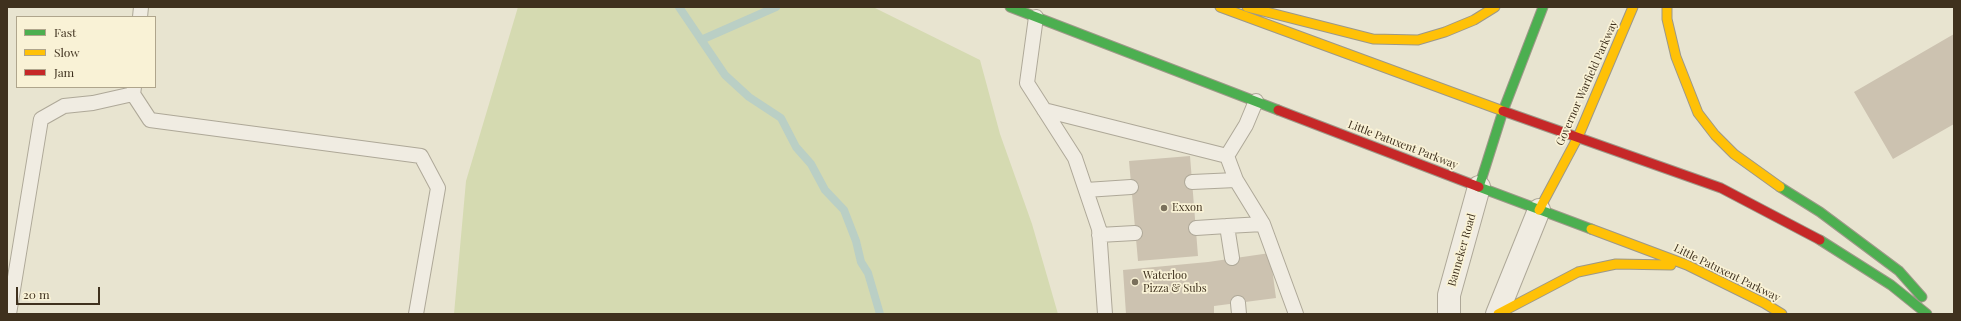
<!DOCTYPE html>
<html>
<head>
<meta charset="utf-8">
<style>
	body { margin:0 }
	#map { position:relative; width:1961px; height:321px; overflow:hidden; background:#e8e4d0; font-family:"Playfair Display",serif }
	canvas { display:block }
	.frame { position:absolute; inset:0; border:8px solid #3f311e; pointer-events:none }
	.legend { position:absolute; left:16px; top:16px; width:140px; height:72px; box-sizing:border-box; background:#f9f2d6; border:1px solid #afa58c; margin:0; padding:5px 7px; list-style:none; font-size:12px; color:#3f311e }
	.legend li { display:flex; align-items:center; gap:8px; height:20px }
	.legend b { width:20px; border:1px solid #afa58c }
	.scale { position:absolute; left:16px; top:287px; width:84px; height:18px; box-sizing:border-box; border:2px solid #3f311e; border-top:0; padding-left:5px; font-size:12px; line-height:14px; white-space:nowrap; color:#3f311e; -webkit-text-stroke:3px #f9f2d6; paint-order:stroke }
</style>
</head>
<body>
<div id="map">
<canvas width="1961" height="321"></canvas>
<div class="frame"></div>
<ul class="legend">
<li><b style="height:5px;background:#4caf50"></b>Fast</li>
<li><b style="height:5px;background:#ffc107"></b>Slow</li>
<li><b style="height:5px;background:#c62828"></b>Jam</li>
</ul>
<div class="scale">20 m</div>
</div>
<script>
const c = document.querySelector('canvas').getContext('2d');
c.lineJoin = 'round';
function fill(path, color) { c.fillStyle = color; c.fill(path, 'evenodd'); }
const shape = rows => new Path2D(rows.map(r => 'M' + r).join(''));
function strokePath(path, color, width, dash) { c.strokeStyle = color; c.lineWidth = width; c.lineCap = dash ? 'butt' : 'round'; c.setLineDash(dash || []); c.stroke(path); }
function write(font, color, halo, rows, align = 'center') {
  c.font = font + ' "Playfair Display",serif'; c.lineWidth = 3.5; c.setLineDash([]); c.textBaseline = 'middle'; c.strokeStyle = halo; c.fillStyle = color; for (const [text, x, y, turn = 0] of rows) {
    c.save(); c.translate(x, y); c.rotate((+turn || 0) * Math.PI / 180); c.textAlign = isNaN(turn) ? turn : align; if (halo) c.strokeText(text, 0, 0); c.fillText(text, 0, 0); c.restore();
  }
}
const green = shape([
	[518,7,873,7,980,60,1000,134,1032,224,1058,314,454,314,466,181]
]);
const stream = shape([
	[679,7,725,75,749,97,781,118,796,147,811,164,825,190,844,210,856,241,861,262,868,273,880,314],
	[701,40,776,7]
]);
const building = shape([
	[1954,34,1954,124,1893,159,1854,92],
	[1190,156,1198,256,1138,261,1129,161],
	[1270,253,1276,298,1214,306,1214,314,1126,314,1123,270,1208,262]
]);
const lane = shape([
	[140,17,141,7],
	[1036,17,1027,83,1075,158,1099,229,1105,314],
	[134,87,133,94,150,120,421,156,438,188,416,314],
	[1256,101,1246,125,1227,156,1236,180,1263,224,1296,314],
	[1044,110,1227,156],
	[1192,182,1236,180],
	[1086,190,1131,187],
	[1196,228,1227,226],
	[1099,235,1135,233],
	[1232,258,1227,226,1263,224],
	[1238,303,1239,314],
	[9,314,41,119,64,106,93,103,133,94]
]);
const street = shape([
	[1449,314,1449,295,1479,187],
	[1497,314,1539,210]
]);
const fast = shape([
	[1010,7,1278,110],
	[1543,7,1503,111,1479,187,1591,229],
	[1780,187,1820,212,1899,271,1922,297],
	[1820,240,1891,285,1927,314]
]);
const slow = shape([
	[1220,7,1503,111],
	[1247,7,1373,39,1418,40,1445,32,1474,20,1495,7],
	[1667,7,1667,19,1676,57,1698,113,1715,135,1734,154,1780,187],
	[1539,210,1578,137,1633,7],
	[1591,229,1687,265,1764,303,1782,314],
	[1498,314,1578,272,1616,264,1671,265]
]);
const jam = shape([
	[1278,110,1479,187],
	[1503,111,1721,188,1820,240]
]);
const markers = [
	[1164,208,4,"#7a705c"],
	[1135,282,4,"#7a705c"]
];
const streetNames = [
	["Governor Warfield Parkway",1587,83,-66],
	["Little Patuxent Parkway",1403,145,21],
	["Banneker Road",1462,250,-74],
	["Little Patuxent Parkway",1727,273,26]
];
const poiNames = [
	["Exxon",1172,208],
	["Waterloo",1143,276],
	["Pizza & Subs",1143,289]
];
fill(green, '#d5dab1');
strokePath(stream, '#bacfc5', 8);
fill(building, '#ccc2b0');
strokePath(lane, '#aea898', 16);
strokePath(street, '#aea898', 24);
strokePath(fast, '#9d9888', 11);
strokePath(slow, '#9d9888', 11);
strokePath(jam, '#9d9888', 11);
strokePath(lane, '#f0ece2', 14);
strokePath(street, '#f0ece2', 22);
strokePath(fast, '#4caf50', 9);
strokePath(slow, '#ffc107', 9);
strokePath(jam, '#c62828', 9);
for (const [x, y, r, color] of markers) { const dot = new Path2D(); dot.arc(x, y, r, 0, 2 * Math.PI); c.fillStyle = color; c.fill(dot); strokePath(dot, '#f9f2d6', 1.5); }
write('11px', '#3f311e', '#f9f2d6', streetNames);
write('11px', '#3f311e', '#f9f2d6', poiNames, 'left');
</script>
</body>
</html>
